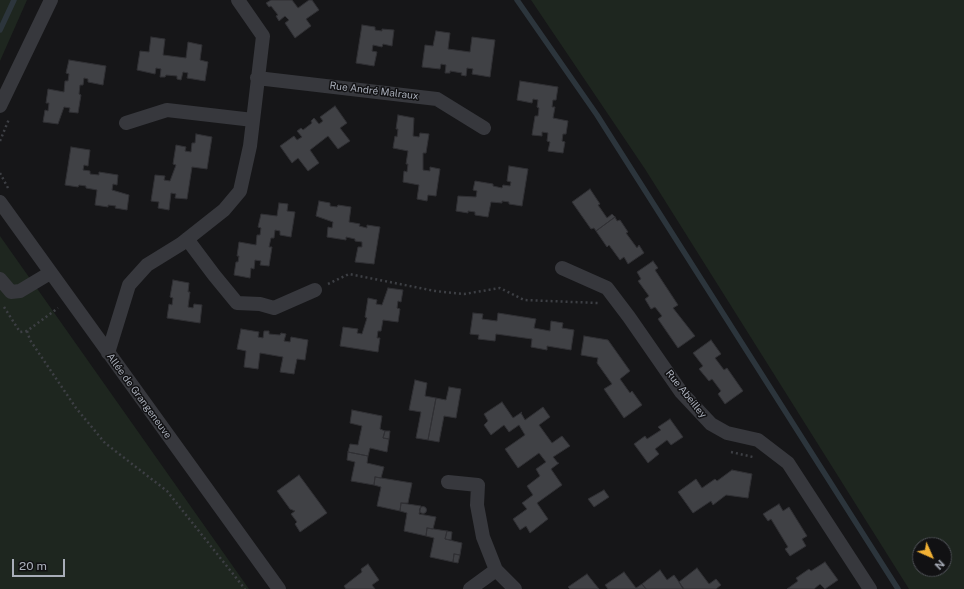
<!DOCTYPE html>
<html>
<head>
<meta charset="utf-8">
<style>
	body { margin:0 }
	#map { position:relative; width:964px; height:589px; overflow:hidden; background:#161618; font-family:"Public Sans",sans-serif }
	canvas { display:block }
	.north { position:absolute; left:912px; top:537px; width:40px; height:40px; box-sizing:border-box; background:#111113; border:1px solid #4d4f55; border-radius:50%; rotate:135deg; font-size:11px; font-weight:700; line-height:16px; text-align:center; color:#a8adb8 }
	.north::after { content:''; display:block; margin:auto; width:14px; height:18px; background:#f2b134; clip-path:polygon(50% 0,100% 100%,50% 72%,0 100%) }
	.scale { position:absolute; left:12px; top:559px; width:53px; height:18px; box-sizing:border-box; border:2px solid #a8adb8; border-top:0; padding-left:5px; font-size:12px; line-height:14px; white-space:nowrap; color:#a8adb8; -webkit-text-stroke:3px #111113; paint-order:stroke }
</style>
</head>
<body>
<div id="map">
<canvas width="964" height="589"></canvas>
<div class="north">N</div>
<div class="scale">20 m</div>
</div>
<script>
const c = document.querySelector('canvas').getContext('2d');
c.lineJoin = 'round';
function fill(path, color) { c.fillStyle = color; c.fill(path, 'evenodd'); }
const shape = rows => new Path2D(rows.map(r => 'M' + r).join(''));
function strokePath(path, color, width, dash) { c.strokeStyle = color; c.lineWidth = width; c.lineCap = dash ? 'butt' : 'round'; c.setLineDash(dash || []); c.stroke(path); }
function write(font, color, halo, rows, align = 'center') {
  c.font = font + ' "Public Sans",sans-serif'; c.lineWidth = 3; c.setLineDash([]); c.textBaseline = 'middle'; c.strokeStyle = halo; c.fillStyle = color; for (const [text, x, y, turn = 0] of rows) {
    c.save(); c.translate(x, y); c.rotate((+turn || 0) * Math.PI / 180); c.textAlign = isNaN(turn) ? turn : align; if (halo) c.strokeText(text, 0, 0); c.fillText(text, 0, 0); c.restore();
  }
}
const green = shape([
	[0,0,27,0,0,61],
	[531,0,964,0,964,589,909,589,645,169],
	[920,545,944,545,944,569,920,569],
	[0,236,249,589,0,589]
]);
const stream = shape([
	[517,0,597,115,898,589],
	[0,30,14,0]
]);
const building = shape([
	[271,0,292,0,298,8,309,0,312,0,319,10,306,19,311,26,295,38,285,23,289,20,285,16,279,21,276,16,278,15,271,6,269,7,266,3,271,0],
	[362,25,375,27,375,30,382,31,382,29,394,30,392,46,383,44,382,47,373,45,372,51,377,52,374,66,356,63,362,25],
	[436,31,450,33,448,49,470,52,472,37,495,40,490,77,472,74,473,69,467,68,466,76,461,75,462,73,450,71,450,73,445,73,446,65,441,64,440,69,422,67,425,45,433,46,436,31],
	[151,37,165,39,163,55,186,58,188,42,202,45,200,60,208,62,205,81,187,78,188,73,183,72,181,80,177,79,177,76,166,75,165,77,160,77,161,69,156,68,155,74,137,70,140,51,149,52,151,37],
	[69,60,106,66,103,85,88,82,88,79,84,78,83,85,80,85,79,94,81,95,78,113,69,112,70,108,64,107,58,124,43,122,45,110,48,111,49,103,46,103,48,89,64,92,65,81,68,81,69,74,66,73,69,60],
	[520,81,558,87,556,100,553,100,552,107,555,107,553,118,568,121,566,134,563,134,562,141,565,142,563,153,548,151,550,142,547,141,548,133,542,132,542,136,532,135,535,116,538,116,539,108,537,107,538,100,533,99,532,103,517,100,520,81],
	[335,106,347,123,340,128,350,141,338,149,328,136,310,150,319,163,308,171,298,158,292,163,280,146,294,136,297,140,302,137,297,131,301,128,303,130,312,123,311,121,314,118,319,124,323,121,320,117,335,106],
	[398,115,414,118,413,136,419,137,420,133,429,134,426,153,423,153,423,170,430,171,430,167,440,169,436,196,428,195,427,201,417,199,419,185,403,182,404,171,407,172,408,164,406,164,408,151,393,148,395,136,397,137,398,129,396,129,398,115],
	[196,134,212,137,207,169,192,167,187,199,175,198,176,194,171,193,169,210,158,208,159,202,151,201,155,175,165,176,164,180,170,181,176,165,173,164,176,145,186,147,185,151,191,152,192,143,195,143,196,134],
	[71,147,90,150,88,166,84,165,83,170,90,171,90,174,99,175,99,172,118,175,117,185,113,184,112,190,129,195,127,210,115,208,116,206,108,205,108,207,95,205,97,190,86,188,86,186,79,185,78,187,65,185,71,147],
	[509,166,528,169,522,206,509,204,509,202,502,201,502,203,491,202,488,217,475,215,475,212,468,211,468,213,456,211,458,196,476,197,477,191,473,190,475,181,493,184,493,186,502,188,503,185,510,186,511,182,507,181,509,166],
	[590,189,600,204,598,205,607,218,612,214,615,217,596,231,594,228,591,229,572,202,590,189],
	[319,201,330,203,330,206,337,207,338,205,351,207,349,222,360,224,359,226,367,228,367,225,380,227,374,264,355,262,358,247,362,247,362,242,355,241,355,239,346,237,346,240,327,237,328,227,332,228,333,222,316,216,319,201],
	[279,203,288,204,287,211,295,212,291,237,280,235,280,231,275,230,274,238,271,238,269,247,272,247,269,266,260,265,261,261,255,260,254,269,251,268,250,278,234,275,236,262,238,262,239,256,237,256,239,242,256,245,257,235,260,235,261,228,258,227,261,214,277,216,279,203],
	[615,217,617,221,620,220,628,232,626,233,637,248,639,245,644,253,628,264,624,257,620,260,609,245,607,247,596,231,615,217],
	[653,261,658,268,655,270,678,305,673,308,695,336,678,348,658,319,662,316,655,307,651,309,645,299,649,296,638,281,641,279,637,272,653,261],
	[173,280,189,283,188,292,190,292,188,307,193,308,194,304,202,305,200,323,167,318,169,304,172,305,173,298,170,297,173,280],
	[388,288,403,290,401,302,398,301,397,308,400,309,398,322,383,320,381,331,378,331,377,338,380,338,378,352,340,346,343,327,358,329,357,333,362,334,367,318,365,317,368,298,377,300,376,304,382,305,388,288],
	[473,313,483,314,482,319,497,321,498,313,536,319,534,328,550,331,551,321,563,323,562,328,574,330,571,350,547,346,547,350,531,347,532,339,496,334,495,341,478,339,479,335,470,334,473,313],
	[241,329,259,332,258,337,263,338,264,331,269,331,269,334,280,335,281,333,286,334,284,341,290,342,291,337,308,340,305,360,297,359,294,374,280,372,283,357,260,353,258,369,244,367,246,351,237,349,241,329],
	[584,336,608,340,630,371,620,379,630,393,632,391,642,405,624,418,604,389,612,384,597,363,598,358,581,355,584,336],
	[711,340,721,354,715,358,724,370,727,368,743,391,725,404,718,394,721,391,712,379,709,381,699,369,703,366,693,353,711,340],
	[415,380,427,383,425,396,436,398,428,440,416,438,421,412,409,410,415,380],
	[449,387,461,389,456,418,444,416,439,442,428,440,436,398,446,400,449,387],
	[502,402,513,418,522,412,521,413,525,420,543,407,550,417,539,425,552,443,562,436,570,446,553,457,558,463,559,463,551,469,562,485,537,503,548,519,530,533,526,526,520,530,513,519,527,509,522,503,533,495,527,486,540,476,536,469,546,462,539,453,518,468,505,449,525,435,519,425,509,432,504,425,491,435,484,425,488,421,484,414,502,402],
	[352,410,382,416,380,429,385,431,383,438,389,439,387,452,370,448,368,456,348,452,350,444,358,445,362,426,350,423,352,410],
	[670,419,683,437,671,445,667,440,655,449,659,454,648,463,634,444,645,436,647,439,661,430,658,427,670,419],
	[385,431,390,431,389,439,383,438,385,431],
	[348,452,368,456,367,463,384,467,381,478,375,477,374,485,351,481,355,462,347,460,348,452],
	[732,470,752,474,748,498,726,495,713,505,711,501,693,513,678,492,696,479,702,488,715,479,717,481,732,470],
	[299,475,327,513,300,532,295,524,297,522,291,514,295,511,290,509,277,491,299,475],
	[375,477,412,483,408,503,401,503,400,511,377,506,381,487,374,485,375,477],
	[604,490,609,497,594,507,588,499,604,490],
	[401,503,421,506,419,514,436,517,433,529,427,528,426,536,404,531,407,513,400,511,401,503],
	[779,504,783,511,789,507,807,536,802,539,806,546,790,556,785,549,788,547,771,519,768,521,763,514,779,504],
	'419.5 510a3.5 3.5 0 1 1 7 0a3.5 3.5 0 1 1-7 0Z',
	[427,528,447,531,445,539,462,543,460,555,454,554,453,562,430,557,434,538,426,536,427,528],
	[447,531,452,532,451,540,445,539,447,531],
	[454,554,460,555,458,563,453,562,454,554],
	[825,562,838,580,825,589,820,584,814,589,787,589,798,581,796,578,809,569,811,571,825,562],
	[368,564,379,580,372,585,375,589,346,589,344,586,362,572,361,569,368,564],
	[697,568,709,584,716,579,721,585,716,589,683,589,679,582,697,568],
	[660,570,667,580,674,575,684,589,646,589,642,584,660,570],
	[624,572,636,588,642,584,646,589,608,589,605,585,624,572],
	[587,574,599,589,570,589,568,587,587,574]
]);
const path = shape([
	[0,141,9,119],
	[0,173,8,188],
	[328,284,349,274,435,291,464,294,500,288,524,300,598,303],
	[4,307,20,332,27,331,58,308],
	[27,331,30,340,76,408,105,443,167,491,245,589],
	[731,452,753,457]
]);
const minor = shape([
	[257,78,437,99,484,128],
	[0,106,51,0],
	[126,123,167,110,253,120],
	[0,202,279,589],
	[187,239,214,275,237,303,260,304,274,308,315,290],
	[562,268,607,288,629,317,681,392,711,424,727,433,758,440,788,463,870,589],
	[0,279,11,292,20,291,50,273],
	[108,353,129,285,147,265,181,244,224,210,240,191,250,146,263,36,238,0],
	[448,482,478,485,477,505,483,537,496,570,470,589],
	[496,570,515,589]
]);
const streetNames = [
	["Rue André Malraux",374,91,7],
	["Rue Abeilley",686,394,51],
	["Allée de Grangeneuve",139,396,54]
];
fill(green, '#1e261f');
strokePath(stream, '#2c353c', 5.5);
fill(building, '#404145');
strokePath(building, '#303034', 1);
strokePath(path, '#3d3f44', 2.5, [2, 3]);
strokePath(minor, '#37383d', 14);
write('10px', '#a8adb8', '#111113', streetNames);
</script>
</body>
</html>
